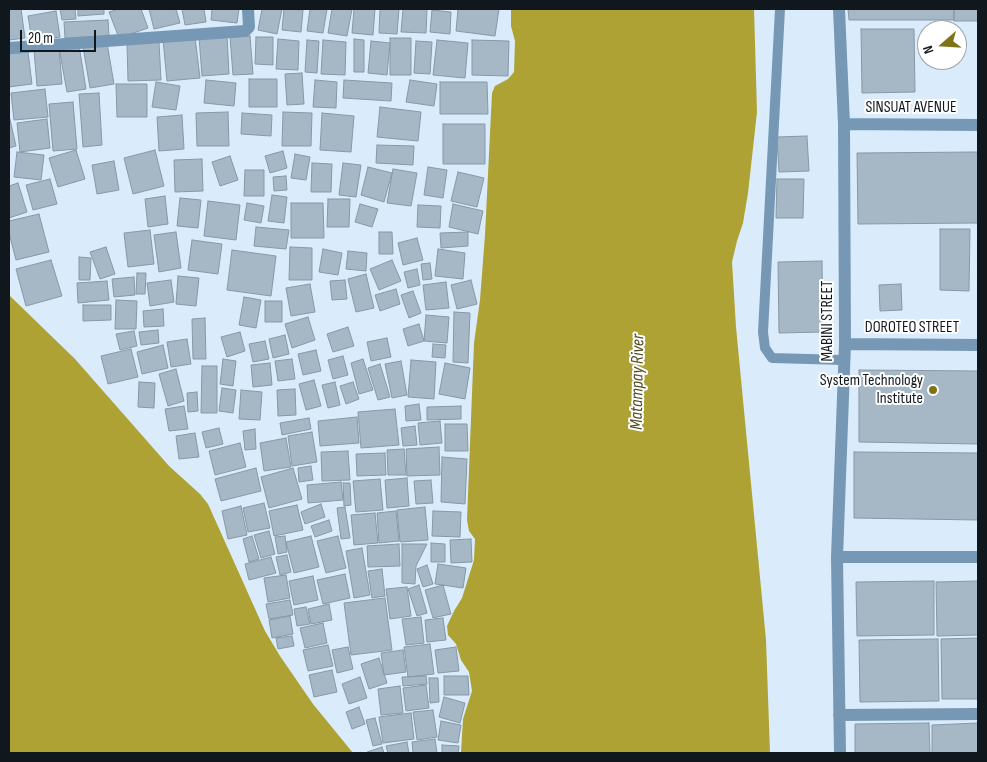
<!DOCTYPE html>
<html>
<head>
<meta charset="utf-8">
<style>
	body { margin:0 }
	#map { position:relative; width:987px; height:762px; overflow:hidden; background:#daecfc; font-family:"Sofia Sans Condensed",sans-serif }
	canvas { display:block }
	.frame { position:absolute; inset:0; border:10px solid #11181d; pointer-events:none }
	.north { position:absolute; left:917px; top:20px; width:50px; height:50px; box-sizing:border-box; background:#fff; border:1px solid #a0a3a5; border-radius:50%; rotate:251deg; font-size:14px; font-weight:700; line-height:20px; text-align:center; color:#11181d }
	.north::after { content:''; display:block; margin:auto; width:18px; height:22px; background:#7e7417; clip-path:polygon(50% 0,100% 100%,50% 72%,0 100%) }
	.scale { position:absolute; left:20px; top:30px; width:76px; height:22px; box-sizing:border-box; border:2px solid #11181d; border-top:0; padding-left:6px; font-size:15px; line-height:18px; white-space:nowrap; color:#11181d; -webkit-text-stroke:4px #fff; paint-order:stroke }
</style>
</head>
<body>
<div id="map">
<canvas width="987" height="762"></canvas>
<div class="frame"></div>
<div class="north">N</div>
<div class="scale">20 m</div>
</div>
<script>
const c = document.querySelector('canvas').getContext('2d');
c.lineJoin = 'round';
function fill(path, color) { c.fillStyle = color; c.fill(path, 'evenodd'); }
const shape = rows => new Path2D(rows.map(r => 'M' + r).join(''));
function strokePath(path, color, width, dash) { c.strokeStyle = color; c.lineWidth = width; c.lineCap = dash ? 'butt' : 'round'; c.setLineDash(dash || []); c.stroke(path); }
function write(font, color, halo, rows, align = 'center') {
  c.font = font + ' "Sofia Sans Condensed",sans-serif'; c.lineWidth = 4; c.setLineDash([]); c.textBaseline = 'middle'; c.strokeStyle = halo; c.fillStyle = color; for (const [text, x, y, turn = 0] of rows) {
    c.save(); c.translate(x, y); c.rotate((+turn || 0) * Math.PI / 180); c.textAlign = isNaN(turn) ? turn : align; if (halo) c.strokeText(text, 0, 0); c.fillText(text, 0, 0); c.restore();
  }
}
const water = shape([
	[511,9,754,9,757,112,748,193,743,223,737,241,732,262,736,327,766,640,770,753,461,753,463,719,472,691,469,672,461,660,456,644,448,635,447,626,454,611,462,598,474,560,475,539,469,531,467,520,474,343,480,300,485,235,492,93,495,86,508,79,514,72,515,41,511,26],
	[9,295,75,359,169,466,200,494,208,504,265,631,280,656,313,704,353,753,9,753]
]);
const building = shape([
	[9,9,21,9,25,38,9,40,9,9],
	[60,9,75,9,76,19,62,20,60,9],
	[78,9,104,9,104,14,78,16,78,9],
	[119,9,141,9,148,28,119,38,109,12,119,9],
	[149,9,176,9,180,23,154,29,149,9],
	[182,9,204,9,206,22,185,25,182,9],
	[212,9,239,9,237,23,211,20,212,9],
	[262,9,282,9,277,34,258,30,262,9],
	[284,9,303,10,301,32,282,30,284,9],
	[310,9,327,9,323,33,307,31,310,9],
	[332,9,352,9,347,36,328,33,332,9],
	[354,9,375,9,373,35,352,33,354,9],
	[380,9,399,9,397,34,379,33,380,9],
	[403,9,427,9,426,33,401,32,403,9],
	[458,9,499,9,495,36,456,31,458,9],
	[848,9,954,9,954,20,849,20,848,9],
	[954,9,978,9,978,21,954,21,954,9],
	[432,10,451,12,450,34,430,32,432,10],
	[56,11,60,37,32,41,28,16,56,11],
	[108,20,109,36,65,38,64,22,108,20],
	[861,29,914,29,915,92,862,93,861,29],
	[227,36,229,74,202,76,199,37,227,36],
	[250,36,253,74,233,75,230,37,250,36],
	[195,37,200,78,167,81,163,40,195,37],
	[256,37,273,37,273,65,255,64,256,37],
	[390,38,411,38,411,75,390,75,390,38],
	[278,39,299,41,298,70,276,69,278,39],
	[354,39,364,40,364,72,354,72,354,39],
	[307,40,319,41,317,73,305,72,307,40],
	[323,40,346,42,345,75,321,74,323,40],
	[437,40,468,43,465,78,433,75,437,40],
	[472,40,509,41,508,76,472,75,472,40],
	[371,41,390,43,387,75,368,73,371,41],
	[416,41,432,42,430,74,414,73,416,41],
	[159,42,161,80,128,81,127,43,159,42],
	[107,43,114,84,90,88,83,47,107,43],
	[79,45,86,89,67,92,59,48,79,45],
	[59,48,62,84,37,86,34,50,59,48],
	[28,52,32,84,9,87,9,54,28,52],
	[302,73,304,104,287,105,285,74,302,73],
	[249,79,277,79,277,107,249,107,249,79],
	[206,80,236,83,234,106,204,103,206,80],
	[315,80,337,82,336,108,313,107,315,80],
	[344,80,392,83,391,101,343,98,344,80],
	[410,80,437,84,434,106,406,102,410,80],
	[156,82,180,86,176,110,152,107,156,82],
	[440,82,487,82,488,114,440,114,440,82],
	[116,84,147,84,147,117,117,117,116,84],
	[45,89,48,117,14,120,11,93,45,89],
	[99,93,102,145,83,147,79,94,99,93],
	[73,102,77,149,53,151,49,104,73,102],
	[380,107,421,112,418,141,377,137,380,107],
	[228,112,229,146,197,146,196,113,228,112],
	[283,112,312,113,311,146,282,146,283,112],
	[242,113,272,115,271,136,241,134,242,113],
	[322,113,354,116,351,152,320,150,322,113],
	[9,115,16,146,9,148,9,115],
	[182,115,184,149,159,151,157,117,182,115],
	[47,119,50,148,20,152,17,123,47,119],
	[443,124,485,124,485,164,443,164,443,124],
	[807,136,809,171,779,172,777,137,807,136],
	[377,145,414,146,413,165,376,163,377,145],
	[76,150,85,179,58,187,49,158,76,150],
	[155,150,164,186,133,194,124,158,155,150],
	[283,151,287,168,270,173,265,156,283,151],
	[17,152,44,155,41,180,14,177,17,152],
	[978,152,978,223,858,224,857,153,978,152],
	[295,154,310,157,306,180,291,178,295,154],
	[230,156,238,180,220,186,212,162,230,156],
	[202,159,203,191,175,192,174,160,202,159],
	[114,161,119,190,97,194,92,165,114,161],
	[312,163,332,164,331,192,311,192,312,163],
	[343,163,361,165,356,197,339,195,343,163],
	[368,167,392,173,384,202,361,195,368,167],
	[428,167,447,170,443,198,424,195,428,167],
	[393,169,417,173,411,206,387,203,393,169],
	[245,170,264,170,264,196,244,196,245,170],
	[458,172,484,178,477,207,451,201,458,172],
	[286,176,287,190,274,191,273,177,286,176],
	[50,179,57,204,33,210,26,185,50,179],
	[777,179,804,179,803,218,776,218,777,179],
	[18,183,27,212,9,218,9,186,18,183],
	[272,195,287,197,284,223,268,221,272,195],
	[165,196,168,224,148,227,145,199,165,196],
	[180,198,201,200,198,228,177,226,180,198],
	[328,199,350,199,349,227,327,227,328,199],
	[208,201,240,205,236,240,204,236,208,201],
	[247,203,264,206,261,223,244,220,247,203],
	[291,203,323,203,324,238,291,238,291,203],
	[360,204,378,209,372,227,355,222,360,204],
	[453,204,483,211,478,234,449,227,453,204],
	[418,205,441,206,440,228,417,227,418,205],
	[39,214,49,252,16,260,9,233,9,221,39,214],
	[256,227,289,230,286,249,254,246,256,227],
	[940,229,970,229,969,291,940,290,940,229],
	[150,230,154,264,128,267,124,233,150,230],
	[176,232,181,268,159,272,154,235,176,232],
	[379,232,392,232,393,254,379,254,379,232],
	[468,232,468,246,441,248,440,233,468,232],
	[417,238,423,260,403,265,398,243,417,238],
	[192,240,222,244,218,274,188,270,192,240],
	[106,247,115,274,100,279,90,252,106,247],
	[290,247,312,248,312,280,289,280,290,247],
	[323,249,342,253,338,275,319,272,323,249],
	[438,249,465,253,463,279,435,276,438,249],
	[232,250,276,256,271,296,227,290,232,250],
	[348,251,367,253,366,271,346,269,348,251],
	[79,257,91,258,90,280,79,280,79,257],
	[51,260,62,296,26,306,16,269,51,260],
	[392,260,401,281,379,290,370,269,392,260],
	[822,261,823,332,779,333,778,262,822,261],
	[430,263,432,279,423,280,421,264,430,263],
	[417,269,420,285,408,288,404,272,417,269],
	[137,273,146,273,145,294,136,294,137,273],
	[366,274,374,308,356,312,348,279,366,274],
	[178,276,199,278,196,306,176,304,178,276],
	[134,277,135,295,114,297,112,279,134,277],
	[171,280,174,302,150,306,147,283,171,280],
	[345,280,347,299,332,300,330,281,345,280],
	[471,280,477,304,457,309,451,285,471,280],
	[107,281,109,300,78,303,77,283,107,281],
	[446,282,449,308,426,310,423,285,446,282],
	[310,284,315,312,291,316,286,288,310,284],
	[901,284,902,310,880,311,879,285,901,284],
	[396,289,400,304,380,311,375,295,396,289],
	[413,291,421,313,409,318,401,295,413,291],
	[244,297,261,300,256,328,239,325,244,297],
	[116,300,137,301,136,329,115,329,116,300],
	[265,301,282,301,282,322,265,322,265,301],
	[83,305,111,305,111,320,83,321,83,305],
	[163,309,164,326,144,327,143,311,163,309],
	[454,312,470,313,468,363,453,362,454,312],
	[426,315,449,317,447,343,424,341,426,315],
	[308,317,315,340,292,348,285,324,308,317],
	[205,318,206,359,193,359,192,319,205,318],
	[419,324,424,341,408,346,403,329,419,324],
	[348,327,354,346,333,352,327,334,348,327],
	[158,330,159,343,141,345,139,332,158,330],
	[134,331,137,346,120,350,116,334,134,331],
	[240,332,245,351,227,357,221,337,240,332],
	[285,335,289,354,273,358,269,339,285,335],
	[387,338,391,357,371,361,367,342,387,338],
	[187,339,191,364,171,367,167,342,187,339],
	[265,341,269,359,253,362,249,344,265,341],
	[433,344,446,345,445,358,432,357,433,344],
	[163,345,168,368,142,374,137,352,163,345],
	[131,349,138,377,108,384,101,356,131,349],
	[316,350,321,371,303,375,298,354,316,350],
	[343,356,348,375,333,379,328,360,343,356],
	[223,359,236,361,233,386,220,384,223,359],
	[292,359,295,379,278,381,275,361,292,359],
	[363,359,373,390,359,394,351,363,363,359],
	[411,360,436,362,434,399,408,397,411,360],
	[401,361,407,395,392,398,385,364,401,361],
	[270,363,272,385,253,387,251,365,270,363],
	[445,363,470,368,465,399,439,394,445,363],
	[380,364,390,397,378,400,368,368,380,364],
	[202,366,217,366,217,413,201,413,202,366],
	[176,369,184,401,168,406,159,374,176,369],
	[859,370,978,371,978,444,859,442,859,370],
	[314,380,321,406,306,410,299,384,314,380],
	[139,382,155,383,154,408,138,407,139,382],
	[335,382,340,405,328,408,322,385,335,382],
	[353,382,359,399,346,404,340,386,353,382],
	[222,388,236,390,233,413,219,411,222,388],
	[295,389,296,415,278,416,277,390,295,389],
	[241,390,262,392,260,420,239,419,241,390],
	[197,392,198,411,188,412,187,393,197,392],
	[419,404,421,420,406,421,405,406,419,404],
	[184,406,188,429,169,431,165,409,184,406],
	[461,406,461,419,427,420,427,407,461,406],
	[395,409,399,445,361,448,358,412,395,409],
	[357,417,359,443,320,446,318,421,357,417],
	[309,418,311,429,282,435,280,423,309,418],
	[440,421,442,443,420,445,418,423,440,421],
	[445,424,467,424,468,451,445,451,445,424],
	[415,426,417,445,403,446,401,428,415,426],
	[219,428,223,444,206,448,202,432,219,428],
	[255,429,256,449,245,450,243,431,255,429],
	[312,432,317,462,292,466,288,436,312,432],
	[195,433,199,457,179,459,176,436,195,433],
	[286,438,291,467,264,471,260,443,286,438],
	[240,443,246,467,215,475,209,451,240,443],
	[439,447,440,475,407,476,406,449,439,447],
	[404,449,406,475,388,475,387,450,404,449],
	[348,451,350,480,322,481,321,452,348,451],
	[854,452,978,453,978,520,854,518,854,452],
	[385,453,386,475,357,476,356,454,385,453],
	[442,457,467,459,465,504,441,502,442,457],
	[311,466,313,480,299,482,298,468,311,466],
	[256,468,261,491,221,501,215,479,256,468],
	[293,468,302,499,269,508,261,477,293,468],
	[407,478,409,506,387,508,385,480,407,478],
	[380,479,383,510,356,512,353,481,380,479],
	[431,480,433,503,416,504,414,481,431,480],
	[341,482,343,500,308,503,307,485,341,482],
	[343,483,350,483,351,505,344,506,343,483],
	[264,503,270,528,248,532,243,508,264,503],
	[321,504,325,517,305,524,301,512,321,504],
	[297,505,303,530,274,536,269,511,297,505],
	[241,506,247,535,228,539,222,511,241,506],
	[345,507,350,538,341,539,337,508,345,507],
	[425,507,428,540,400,542,397,510,425,507],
	[396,511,399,541,379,543,377,513,396,511],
	[433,511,461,512,460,537,432,536,433,511],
	[375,513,378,543,354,545,351,515,375,513],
	[329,520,332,531,315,537,311,526,329,520],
	[269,531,275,554,261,558,254,535,269,531],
	[252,536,259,559,249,562,243,539,252,536],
	[285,536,287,552,278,554,275,537,285,536],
	[311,536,319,567,294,573,286,542,311,536],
	[338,536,346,568,326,573,317,541,338,536],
	[471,539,472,562,451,563,450,540,471,539],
	[431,543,445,544,445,562,431,562,431,543],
	[399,544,400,566,368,567,367,546,399,544],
	[402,544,427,544,416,566,415,584,402,583,402,544],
	[362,548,370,595,354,598,346,551,362,548],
	[287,555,291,572,280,575,276,557,287,555],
	[271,557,276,573,249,580,245,564,271,557],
	[438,564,466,568,463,588,435,584,438,564],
	[427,565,433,584,423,587,417,569,427,565],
	[382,569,385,596,372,598,368,571,382,569],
	[345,574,350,598,323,604,317,580,345,574],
	[286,575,290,598,268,602,264,578,286,575],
	[313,576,318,600,294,605,289,581,313,576],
	[934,581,934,635,857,636,856,582,934,581],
	[978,581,978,635,937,636,936,582,978,581],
	[419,585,427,613,417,616,408,589,419,585],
	[443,585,451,614,433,618,425,590,443,585],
	[407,587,411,616,390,619,386,589,407,587],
	[385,598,392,650,351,655,344,603,385,598],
	[290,600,293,615,269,619,266,604,290,600],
	[329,604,332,620,311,624,308,609,329,604],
	[306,607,310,624,297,626,294,609,306,607],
	[290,616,293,634,272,638,269,620,290,616],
	[421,617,424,643,406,645,402,619,421,617],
	[443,618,446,640,427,642,425,620,443,618],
	[323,623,327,643,305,648,300,628,323,623],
	[292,636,294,646,278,649,276,638,292,636],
	[978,638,978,699,942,699,941,639,978,638],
	[938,639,939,701,860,702,859,640,938,639],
	[430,644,434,674,408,677,404,647,430,644],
	[328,645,333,666,308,671,303,650,328,645],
	[348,647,353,669,337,673,332,650,348,647],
	[456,647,459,671,438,673,435,650,456,647],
	[403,650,406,672,384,675,381,653,403,650],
	[379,658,387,683,369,689,361,664,379,658],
	[332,670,337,692,314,697,309,675,332,670],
	[426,676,427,684,403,686,402,677,426,676],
	[444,676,468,676,469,695,444,695,444,676],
	[360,677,367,698,349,704,342,684,360,677],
	[429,678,438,678,439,702,430,703,429,678],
	[426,685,429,708,406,711,403,688,426,685],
	[400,686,403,713,381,715,378,689,400,686],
	[444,697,465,703,460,723,439,717,444,697],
	[359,707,365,724,352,729,346,712,359,707],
	[433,710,437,737,417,740,413,712,433,710],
	[411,713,414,739,383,743,379,717,411,713],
	[375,718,382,744,373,746,366,720,375,718],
	[441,721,461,725,458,743,438,740,441,721],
	[929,723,930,753,855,753,855,724,929,723],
	[978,723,978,753,932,753,932,725,978,723],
	[435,739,437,753,413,753,412,742,435,739],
	[407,742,409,753,388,753,386,746,407,742],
	[442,745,459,746,458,753,442,753,442,745],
	[382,747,384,753,367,753,367,752,382,747]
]);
const service = shape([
	[780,9,763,332,765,348,772,358,844,360]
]);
const minor = shape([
	[839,9,844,124,845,344,837,557,840,753],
	[9,48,245,31,249,27,248,9],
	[844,124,978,125],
	[845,344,978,345],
	[837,557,978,557],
	[839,715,978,714]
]);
const markers = [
	[933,390,5,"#7e7417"]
];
const streetNames = [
	["SINSUAT AVENUE",911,108],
	["MABINI STREET",828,321,-90],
	["DOROTEO STREET",912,328]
];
const poiNames = [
	["System Technology",923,381],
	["Institute",923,399]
];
const waterNames = [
	["Matampay River",638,382,-89]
];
fill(water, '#ada233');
fill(building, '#a6b7c6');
strokePath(building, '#8797a6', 1);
strokePath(service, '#7698b5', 10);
strokePath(minor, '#7698b5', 12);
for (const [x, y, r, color] of markers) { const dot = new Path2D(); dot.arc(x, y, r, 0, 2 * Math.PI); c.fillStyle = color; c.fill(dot); strokePath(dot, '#fff', 2); }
write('16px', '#11181d', '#fff', streetNames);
write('16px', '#11181d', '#fff', poiNames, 'right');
write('italic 18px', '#514d21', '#fff', waterNames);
</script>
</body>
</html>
